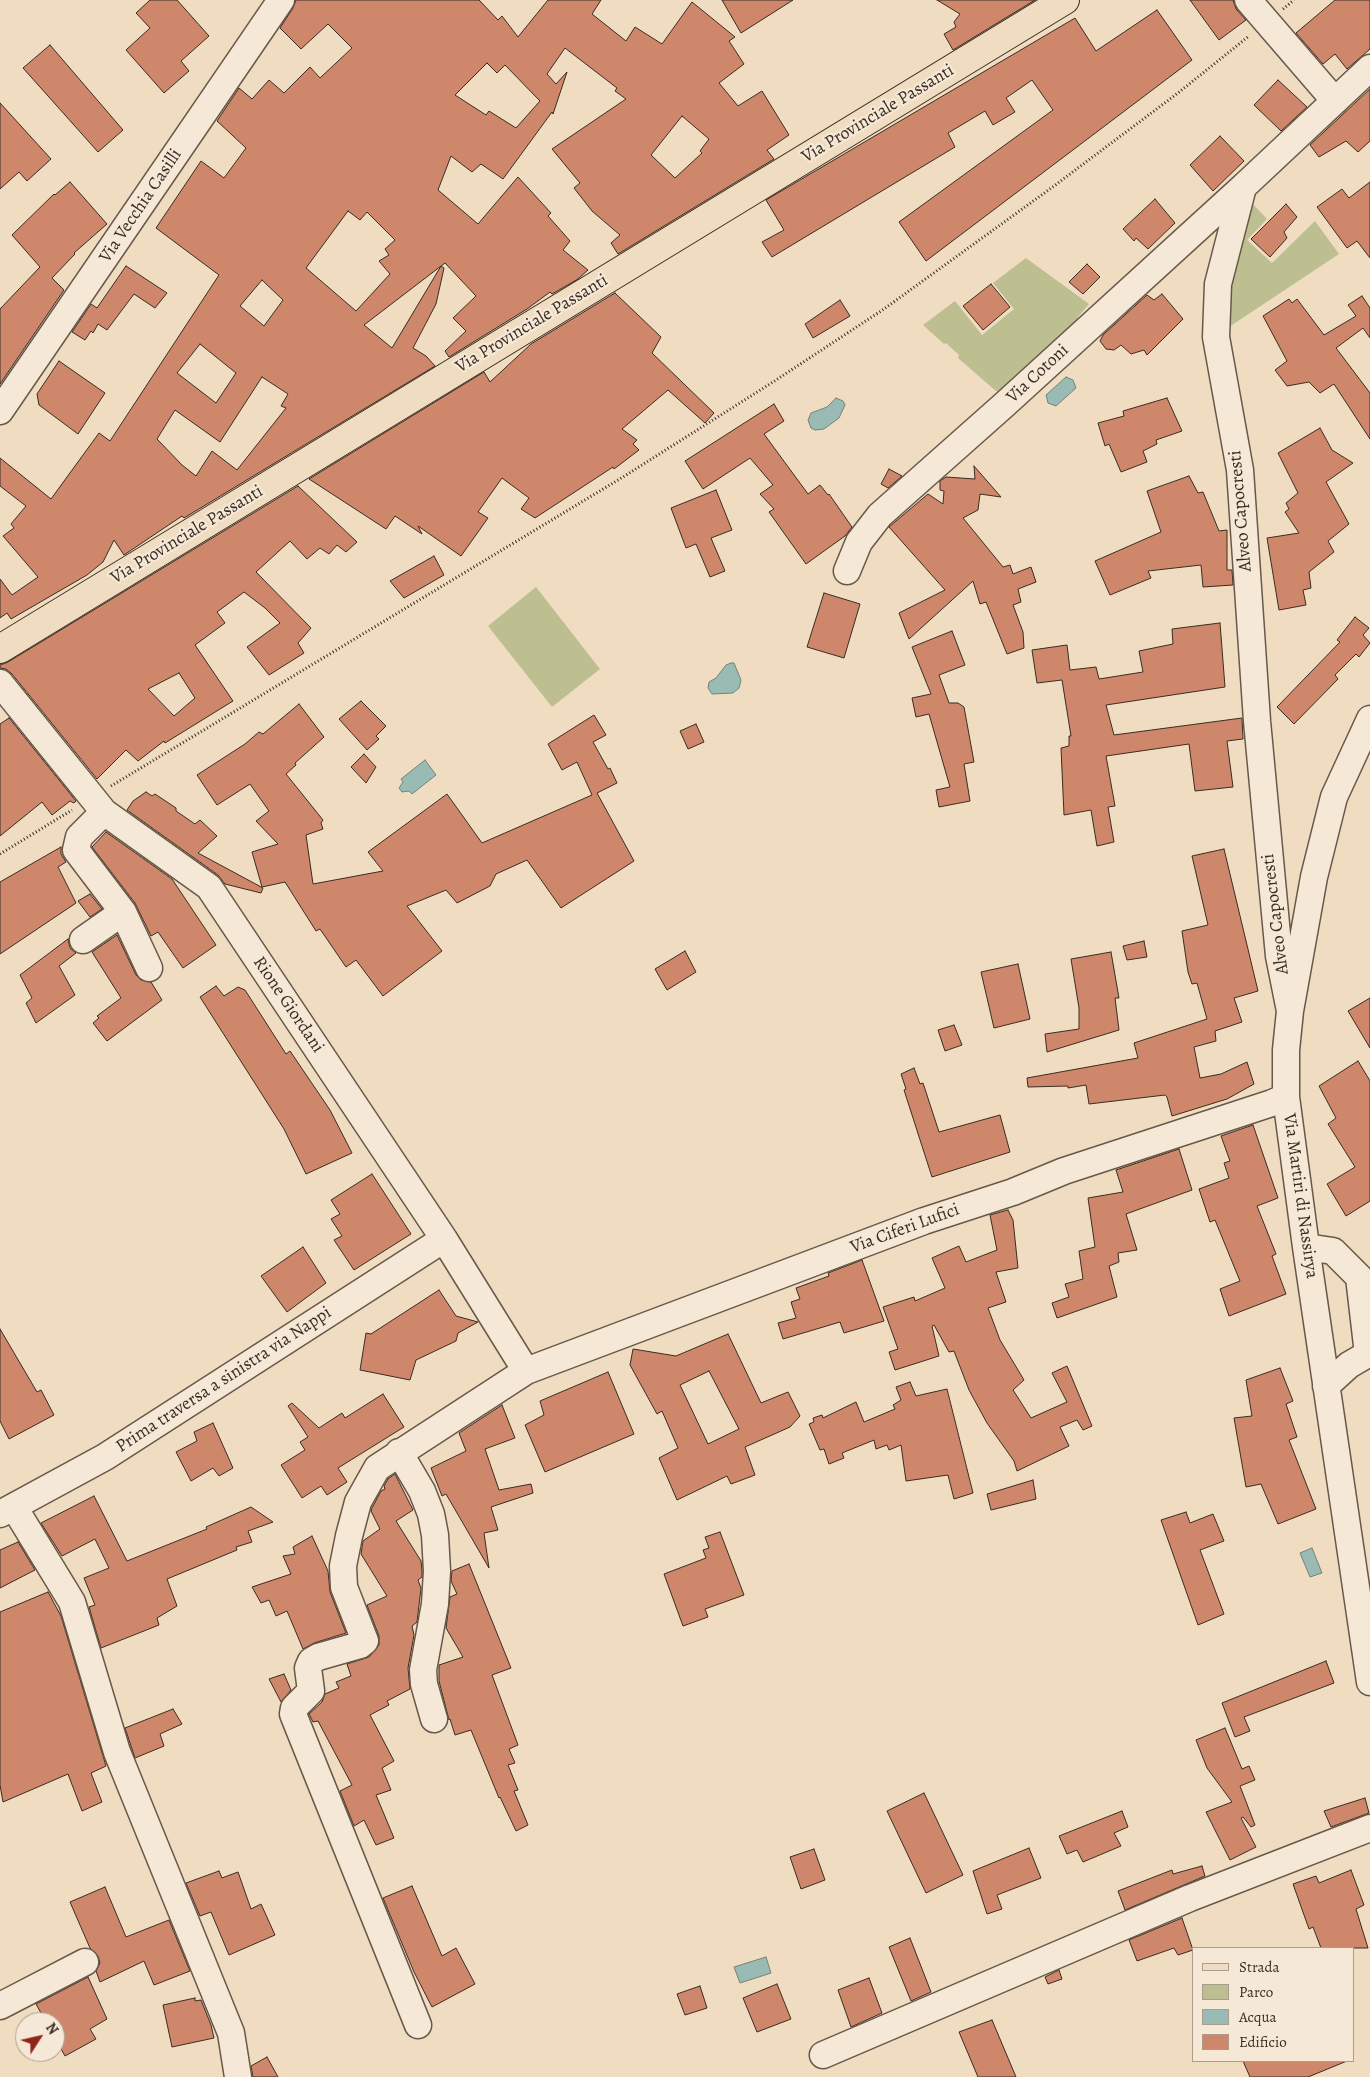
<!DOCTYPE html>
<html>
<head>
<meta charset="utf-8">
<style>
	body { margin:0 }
	#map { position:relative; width:1370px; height:2077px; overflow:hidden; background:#f0dcc1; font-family:Alegreya,serif }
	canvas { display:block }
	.legend { position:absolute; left:1192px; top:1947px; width:162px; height:115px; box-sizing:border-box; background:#f5e8d7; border:1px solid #aa9d8e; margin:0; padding:6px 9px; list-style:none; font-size:15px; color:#3a2c21 }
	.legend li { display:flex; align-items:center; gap:10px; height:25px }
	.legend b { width:25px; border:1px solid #aa9d8e }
	.north { position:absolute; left:15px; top:2012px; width:50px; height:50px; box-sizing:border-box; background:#f5e8d7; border:1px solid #aa9d8e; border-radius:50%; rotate:55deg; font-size:14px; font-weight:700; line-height:20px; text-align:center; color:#3a2c21 }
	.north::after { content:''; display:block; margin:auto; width:18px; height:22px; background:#8f2418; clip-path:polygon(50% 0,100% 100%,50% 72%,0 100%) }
</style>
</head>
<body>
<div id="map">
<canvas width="1370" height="2077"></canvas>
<ul class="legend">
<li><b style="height:6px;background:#f0dcc1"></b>Strada</li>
<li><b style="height:14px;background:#bdbf90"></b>Parco</li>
<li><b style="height:14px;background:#9abbb4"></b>Acqua</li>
<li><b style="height:14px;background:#ce876b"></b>Edificio</li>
</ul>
<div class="north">N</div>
</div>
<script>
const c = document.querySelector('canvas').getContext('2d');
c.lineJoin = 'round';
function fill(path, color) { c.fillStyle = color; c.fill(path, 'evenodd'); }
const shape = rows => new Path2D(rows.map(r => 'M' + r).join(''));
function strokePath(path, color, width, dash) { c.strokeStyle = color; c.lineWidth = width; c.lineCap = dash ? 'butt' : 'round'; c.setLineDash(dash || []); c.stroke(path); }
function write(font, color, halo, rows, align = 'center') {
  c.font = font + ' Alegreya,serif'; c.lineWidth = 4.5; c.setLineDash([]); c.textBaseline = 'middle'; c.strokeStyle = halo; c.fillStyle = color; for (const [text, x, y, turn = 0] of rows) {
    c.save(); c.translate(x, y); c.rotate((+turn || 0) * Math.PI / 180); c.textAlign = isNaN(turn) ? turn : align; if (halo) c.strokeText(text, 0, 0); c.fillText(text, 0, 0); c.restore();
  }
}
const green = shape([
	[1252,203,1267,219,1247,240,1272,263,1315,221,1339,254,1226,329,1226,305],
	[1026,258,1089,304,1077,318,1081,325,1000,392,996,391,958,358,959,355,946,343,944,344,923,325,955,301,982,335,1014,309,993,283],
	[536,587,600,669,552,707,488,626]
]);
const water = shape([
	[1066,377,1073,380,1076,388,1056,406,1048,403,1046,395,1066,377],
	[836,398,843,401,845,405,839,418,824,429,815,430,811,428,808,420,811,413,827,407,836,398],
	[731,663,734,663,741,680,739,688,733,693,712,694,708,688,709,682,716,678,726,665,731,663],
	[425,760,436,775,412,794,409,791,402,792,399,788,403,782,401,779,425,760],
	[1312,1548,1322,1573,1310,1577,1300,1553,1312,1548],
	[766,1957,771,1973,740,1983,734,1967,766,1957]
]);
const building = shape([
	[150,0,177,0,209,36,181,61,189,71,164,93,126,50,150,28,136,13,150,0],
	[296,0,479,0,498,20,502,16,518,37,548,0,601,0,592,14,626,41,635,27,662,44,692,2,735,37,729,41,744,64,719,83,738,106,762,91,789,135,767,150,774,159,618,254,611,243,620,235,592,211,574,188,580,183,552,149,626,99,615,91,617,88,565,48,547,74,556,84,567,72,553,114,552,112,503,179,481,164,472,172,451,156,438,190,478,224,518,177,551,213,548,216,570,241,563,250,588,270,578,279,552,294,550,292,527,309,449,357,445,351,466,331,453,318,476,296,445,263,364,325,392,348,441,266,444,268,436,304,413,348,426,356,435,366,184,518,182,516,124,555,114,540,103,562,87,575,11,619,7,613,0,618,0,579,12,595,38,577,3,536,14,528,11,524,26,506,0,486,0,458,51,499,99,433,110,441,219,275,156,228,201,161,224,178,246,148,217,121,239,88,252,99,269,80,284,93,310,67,320,78,352,48,328,24,301,49,280,28,293,8,296,0],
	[487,63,497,73,505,65,540,101,516,128,489,111,486,115,455,95,487,63],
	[682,116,709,139,700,151,702,153,675,178,651,155,682,116],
	[348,211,360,220,367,212,395,240,385,249,389,255,379,261,390,274,356,311,306,268,348,211],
	[262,280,283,300,264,326,240,306,262,280],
	[200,344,236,373,216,403,177,373,200,344],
	[262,377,288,394,281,406,286,408,237,470,212,451,196,476,182,465,157,439,175,410,220,442,262,377],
	[722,0,793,0,741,33,722,0],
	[937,0,1035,0,953,50,944,34,956,27,954,22,960,14,937,0],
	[1190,0,1233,0,1236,9,1246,20,1219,40,1190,0],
	[1335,0,1370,0,1370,49,1347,69,1335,54,1323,64,1296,33,1335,0],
	[1157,10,1192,60,926,261,899,222,1053,110,1032,80,1006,98,1015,112,993,125,985,111,948,133,955,147,772,257,762,242,784,230,766,200,1075,18,1096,51,1157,10],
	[50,45,123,130,98,152,23,68,50,45],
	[1278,80,1307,107,1281,131,1254,105,1278,80],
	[1370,89,1370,141,1358,152,1346,141,1319,157,1310,145,1370,89],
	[0,103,51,159,27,181,19,172,0,189,0,103],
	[1220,136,1244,161,1213,191,1190,165,1220,136],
	[70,182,107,224,74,253,75,254,52,278,64,290,0,384,0,309,40,267,12,235,54,194,55,195,70,182],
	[1370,182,1370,258,1357,241,1347,248,1317,207,1342,189,1349,198,1370,182],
	[1155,199,1175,223,1148,249,1136,238,1134,241,1123,229,1155,199],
	[1286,204,1297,217,1284,232,1287,238,1270,257,1251,239,1286,204],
	[1087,264,1100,277,1083,294,1069,282,1087,264],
	[126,266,167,293,155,308,134,294,107,330,98,324,93,333,91,331,85,340,72,332,91,304,97,308,126,266],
	[991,284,1010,307,983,330,963,306,991,284],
	[615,293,661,337,652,353,714,413,705,423,668,390,622,429,637,440,633,444,639,450,614,469,613,467,535,518,521,509,529,498,502,478,478,512,488,518,461,556,418,526,422,534,395,516,386,529,309,479,484,372,490,382,531,344,615,293],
	[1162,294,1183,319,1147,355,1144,350,1131,354,1121,345,1114,350,1106,349,1100,341,1103,335,1147,295,1154,300,1162,294],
	[1362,296,1370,308,1370,338,1363,328,1336,348,1370,393,1370,439,1334,384,1320,393,1309,382,1287,386,1275,370,1287,361,1263,316,1289,299,1292,303,1297,299,1324,335,1356,316,1348,305,1362,296],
	[840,300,850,316,813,338,805,324,840,300],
	[59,361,105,393,78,434,39,405,37,394,59,361],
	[1167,398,1182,431,1156,440,1157,444,1143,451,1147,462,1121,472,1109,444,1105,446,1098,423,1124,416,1123,411,1167,398],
	[774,404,784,421,764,434,808,494,820,485,828,495,829,494,852,527,845,536,806,564,769,512,774,509,760,494,773,485,750,458,703,489,685,461,774,404],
	[1320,428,1332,450,1353,463,1326,482,1349,524,1328,541,1334,552,1309,572,1311,588,1303,590,1306,605,1279,610,1267,538,1299,533,1285,512,1289,509,1286,503,1298,493,1278,453,1320,428],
	[974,466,1001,497,980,494,978,510,963,518,1003,567,1010,565,1013,574,1031,567,1036,582,1018,589,1021,602,1013,605,1023,632,1024,648,1007,654,986,602,980,604,973,581,909,639,899,613,945,590,889,527,928,494,943,504,944,491,940,490,940,481,946,477,975,479,974,466],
	[889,469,902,476,888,488,881,484,889,469],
	[1189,476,1198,493,1203,492,1219,531,1227,530,1227,570,1232,570,1233,585,1203,587,1201,565,1148,571,1151,578,1110,595,1095,561,1161,532,1147,491,1189,476],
	[298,486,357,542,346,552,337,545,329,554,320,548,307,559,290,541,256,572,311,628,298,643,304,653,269,675,247,647,280,623,265,608,244,592,217,612,225,623,195,645,233,701,165,743,164,741,138,761,126,750,97,779,12,674,6,669,0,668,0,665,8,662,298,486],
	[179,673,195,698,174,716,148,689,179,673],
	[716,490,732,530,711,538,725,571,710,577,696,544,686,548,671,508,716,490],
	[434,556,444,575,404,598,390,581,434,556],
	[824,593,860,604,844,658,807,647,824,593],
	[1355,617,1369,628,1363,635,1370,643,1359,657,1356,654,1335,675,1338,679,1294,724,1277,707,1340,642,1337,640,1355,617],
	[1220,623,1225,687,1106,705,1114,735,1242,718,1243,739,1227,741,1233,787,1195,791,1189,744,1106,756,1115,806,1108,807,1114,842,1097,846,1091,810,1064,815,1061,748,1069,746,1069,736,1071,736,1062,680,1037,683,1032,650,1067,645,1070,670,1096,667,1099,679,1143,672,1139,651,1173,644,1172,629,1220,623],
	[952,631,965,665,939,675,949,703,958,703,964,707,974,762,964,764,970,801,939,807,936,790,950,787,929,714,916,717,912,698,931,694,912,647,952,631],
	[361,701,386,726,376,736,379,739,367,750,339,719,361,701],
	[299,704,324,737,295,763,296,765,286,774,323,820,321,823,323,829,306,835,313,884,383,871,368,852,447,794,482,843,592,795,577,762,562,770,548,744,594,715,606,735,593,742,608,769,610,768,617,783,597,793,634,861,561,908,527,860,496,874,490,886,457,903,446,890,407,906,442,951,383,996,356,960,346,967,320,929,316,931,285,882,262,887,252,852,278,844,256,821,269,811,250,784,217,805,197,775,245,744,259,732,263,734,299,704],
	[9,718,76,801,74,803,70,801,52,815,42,802,0,836,0,724,9,718],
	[696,724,704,742,688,749,680,731,696,724],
	[364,754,376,767,366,783,351,767,364,754],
	[146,792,152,796,155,794,176,808,176,811,195,824,200,820,217,836,198,853,263,888,261,893,225,884,218,875,127,810,133,801,146,792],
	[106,832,172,879,216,945,183,968,158,932,151,936,135,903,92,847,106,832],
	[61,847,61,854,66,862,58,867,76,903,0,954,0,882,61,847],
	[1224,849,1258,991,1234,998,1242,1022,1215,1031,1216,1041,1194,1047,1200,1078,1221,1074,1247,1062,1254,1084,1227,1099,1172,1116,1167,1097,1165,1095,1089,1104,1086,1085,1068,1088,1068,1086,1028,1087,1027,1078,1138,1058,1134,1043,1207,1019,1197,983,1192,984,1188,972,1182,931,1208,925,1192,856,1224,849],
	[90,894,102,909,90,917,78,901,90,894],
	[117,935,136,975,141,980,151,982,162,1000,107,1041,93,1023,99,1018,97,1016,121,998,92,952,117,935],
	[68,939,70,948,76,953,59,966,75,995,36,1023,26,1003,32,998,20,975,68,939],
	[1144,941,1147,957,1127,960,1123,946,1144,941],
	[685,951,696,972,667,990,655,969,685,951],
	[1111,952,1119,998,1115,998,1119,1030,1047,1052,1045,1034,1079,1029,1079,1008,1071,959,1111,952],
	[1018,964,1030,1019,994,1028,981,972,1018,964],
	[216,986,224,996,238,987,245,990,286,1054,290,1051,330,1110,352,1153,306,1174,284,1129,200,997,216,986],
	[1370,998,1370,1048,1348,1011,1370,998],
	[954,1025,962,1045,945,1051,938,1030,954,1025],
	[1358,1061,1370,1081,1370,1201,1346,1216,1327,1184,1355,1167,1328,1124,1336,1118,1319,1086,1358,1061],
	[914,1068,920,1084,923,1083,939,1132,1000,1115,1010,1152,932,1177,904,1090,906,1089,901,1074,914,1068],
	[1253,1125,1278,1198,1257,1206,1276,1254,1272,1256,1286,1294,1229,1316,1220,1289,1240,1281,1215,1220,1210,1222,1199,1189,1229,1178,1224,1163,1230,1161,1221,1136,1253,1125],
	[1179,1149,1192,1190,1126,1214,1137,1250,1118,1253,1119,1262,1109,1266,1117,1297,1057,1318,1052,1303,1069,1297,1065,1284,1083,1279,1079,1251,1095,1247,1088,1198,1123,1192,1116,1170,1179,1149],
	[372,1174,411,1234,354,1270,334,1240,342,1236,331,1219,340,1214,331,1200,372,1174],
	[1008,1210,1013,1220,1018,1268,996,1272,1006,1302,988,1308,1000,1340,1024,1380,1013,1390,1031,1418,1067,1402,1052,1373,1067,1366,1092,1426,1083,1430,1077,1420,1060,1427,1069,1446,1017,1471,1014,1461,987,1423,969,1390,954,1351,949,1352,934,1325,932,1326,939,1356,895,1370,889,1352,898,1349,883,1307,914,1297,915,1301,945,1288,932,1258,959,1246,966,1262,997,1250,990,1215,1008,1210],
	[303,1247,326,1283,287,1312,261,1276,303,1247],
	[862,1260,884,1321,844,1333,840,1322,783,1339,778,1323,796,1318,791,1302,800,1299,796,1288,829,1276,828,1273,862,1260],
	[439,1290,456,1316,478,1322,458,1333,456,1341,416,1360,410,1380,360,1370,366,1333,371,1334,439,1290],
	[0,1329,37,1392,41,1390,54,1415,9,1439,0,1421,0,1329],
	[728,1334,761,1403,788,1392,800,1416,790,1427,745,1447,755,1475,731,1484,727,1476,677,1500,659,1458,678,1448,662,1411,657,1414,630,1365,633,1349,676,1356,728,1334],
	[709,1371,739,1429,708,1444,680,1385,709,1371],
	[1280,1368,1293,1401,1286,1404,1297,1437,1289,1440,1316,1509,1278,1524,1261,1484,1246,1487,1234,1418,1252,1416,1246,1380,1280,1368],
	[608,1372,634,1434,545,1472,525,1425,544,1415,540,1401,608,1372],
	[910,1382,916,1396,947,1389,973,1493,954,1499,948,1475,906,1481,901,1445,889,1450,887,1445,876,1449,874,1440,842,1453,844,1458,829,1464,824,1449,820,1450,809,1424,814,1422,813,1418,822,1415,823,1418,856,1402,864,1422,895,1409,893,1405,901,1400,896,1387,910,1382],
	[383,1394,404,1427,338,1468,347,1482,327,1495,321,1486,302,1498,281,1465,305,1450,300,1442,308,1437,288,1406,292,1403,319,1428,342,1413,345,1418,383,1394],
	[502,1405,515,1438,485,1449,499,1490,531,1484,533,1493,491,1507,498,1530,484,1533,489,1568,446,1494,442,1496,431,1468,466,1451,459,1433,502,1405],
	[213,1423,233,1468,219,1476,213,1468,191,1481,176,1452,197,1441,194,1432,213,1423],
	[395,1474,413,1510,396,1521,421,1561,422,1571,422,1577,418,1580,421,1588,417,1622,412,1626,414,1635,408,1668,410,1689,387,1701,389,1705,370,1715,394,1761,382,1768,391,1790,376,1795,394,1838,376,1845,364,1820,354,1826,340,1791,352,1785,318,1721,313,1722,309,1714,322,1702,325,1694,339,1688,336,1682,351,1676,347,1664,369,1657,379,1645,379,1636,367,1605,387,1596,361,1554,363,1541,380,1529,371,1511,372,1508,381,1491,385,1489,384,1486,388,1479,395,1474],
	[1033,1480,1036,1499,991,1510,987,1494,1033,1480],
	[94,1496,127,1561,207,1529,206,1527,251,1507,273,1522,248,1531,252,1542,236,1547,237,1550,167,1579,177,1606,157,1618,159,1625,101,1648,89,1607,95,1605,84,1578,109,1568,95,1539,62,1556,41,1523,94,1496],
	[1186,1512,1190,1523,1213,1514,1224,1541,1200,1550,1224,1614,1198,1625,1161,1520,1186,1512],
	[720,1532,744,1595,705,1609,708,1617,683,1626,664,1574,706,1558,703,1550,709,1548,705,1537,720,1532],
	[312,1536,328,1571,330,1592,346,1633,314,1643,303,1649,287,1611,276,1616,269,1600,261,1603,252,1587,291,1574,283,1556,295,1554,293,1547,312,1536],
	[18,1542,35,1570,0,1588,0,1550,18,1542],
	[469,1564,511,1668,492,1675,518,1745,509,1749,515,1763,508,1765,518,1790,514,1791,528,1825,516,1831,500,1797,499,1798,471,1730,455,1735,450,1719,449,1720,439,1681,439,1665,463,1657,446,1628,450,1597,457,1594,451,1581,452,1571,469,1564],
	[48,1592,61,1616,106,1766,91,1773,102,1802,82,1811,68,1774,3,1802,0,1785,0,1612,48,1592],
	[1326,1661,1334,1683,1244,1717,1250,1731,1235,1737,1222,1703,1326,1661],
	[284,1674,291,1690,281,1702,269,1679,284,1674],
	[173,1709,182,1724,160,1734,164,1746,135,1758,125,1728,173,1709],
	[1225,1728,1242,1769,1249,1766,1255,1780,1240,1786,1255,1825,1251,1827,1243,1817,1241,1818,1256,1847,1230,1860,1206,1812,1232,1802,1207,1768,1196,1740,1225,1728],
	[924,1793,963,1875,926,1893,887,1811,924,1793],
	[1365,1798,1369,1813,1331,1827,1324,1811,1365,1798],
	[1122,1811,1128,1827,1114,1833,1121,1846,1083,1862,1077,1850,1067,1854,1059,1836,1122,1811],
	[1029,1848,1041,1878,997,1895,1002,1909,987,1914,973,1871,1029,1848],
	[814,1849,825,1880,801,1889,790,1857,814,1849],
	[1202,1866,1205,1876,1125,1910,1118,1891,1172,1870,1173,1874,1202,1866],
	[1351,1870,1364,1905,1356,1909,1368,1948,1321,1948,1313,1927,1309,1929,1293,1884,1316,1876,1319,1883,1351,1870],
	[219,1871,222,1878,238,1872,251,1909,261,1904,275,1935,229,1955,211,1912,200,1916,186,1883,219,1871],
	[412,1886,442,1956,456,1948,475,1984,432,2007,414,1972,383,1898,412,1886],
	[105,1887,126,1937,169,1920,190,1971,154,1985,144,1961,100,1982,96,1971,100,1963,98,1956,90,1948,70,1902,105,1887],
	[1182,1918,1193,1950,1178,1955,1174,1948,1137,1961,1129,1940,1182,1918],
	[910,1938,931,1992,911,2001,889,1947,910,1938],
	[1059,1970,1062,1979,1048,1984,1045,1977,1059,1970],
	[88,1977,107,2019,90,2029,96,2039,65,2056,55,2038,55,2022,46,2022,36,2004,88,1977],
	[869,1978,882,2013,851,2027,838,1990,869,1978],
	[777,1984,791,2019,757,2032,743,1998,777,1984],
	[700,1986,707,2008,685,2015,677,1994,700,1986],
	[195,1998,195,2001,201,2000,211,2025,214,2038,172,2047,163,2005,195,1998],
	[992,2020,1016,2077,978,2077,959,2032,992,2020],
	[267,2057,278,2077,253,2077,251,2066,267,2057],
	[1243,2061,1347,2061,1308,2077,1250,2077,1243,2061]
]);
const path = shape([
	[1283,9,1294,0],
	[111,786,623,477,773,382,884,309,1054,186,1178,93,1249,36],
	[0,854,72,810]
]);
const minor = shape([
	[1248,0,1335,101],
	[0,411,281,0],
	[847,571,859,542,880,515,1004,405,1243,187],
	[0,683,104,812,209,887,444,1239,526,1371],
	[1370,719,1334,797,1314,877,1290,1011,1286,1050,1286,1097,1306,1247,1370,1682],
	[123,912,149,968],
	[83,940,123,912,76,850,79,837,104,812],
	[1290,1011,1279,956,1257,721,1240,470,1216,337,1218,284,1243,187,1370,68],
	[1306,1247,1333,1251,1359,1277,1368,1354,1349,1365,1326,1386],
	[399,1452,422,1491,431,1514,435,1535,437,1571,435,1604,423,1670,424,1684,434,1719],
	[14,1507,72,1602,117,1752,231,2033,238,2077],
	[0,1514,105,1457,444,1239],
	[0,2006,85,1962],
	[418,2025,293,1714,294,1708,311,1691,308,1668,311,1661,318,1657,360,1645,365,1641,344,1587,343,1566,349,1536,358,1502,377,1468,526,1371,924,1221,1013,1192,1064,1171,1272,1103,1286,1097],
	[823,2055,1190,1898,1370,1828]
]);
const major = shape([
	[0,649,1065,0]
]);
const streetNames = [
	["Via Provinciale Passanti",878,114,-31],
	["Via Vecchia Casilli",141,206,-56],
	["Via Provinciale Passanti",532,324,-31],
	["Via Cotoni",1038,374,-43],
	["Alveo Capocresti",1241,511,-95],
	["Via Provinciale Passanti",187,535,-31],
	["Alveo Capocresti",1276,914,-97],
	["Rione Giordani",288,1005,56],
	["Via Martiri di Nassirya",1300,1196,82],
	["Via Ciferi Lufici",905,1229,-20],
	["Prima traversa a sinistra via Nappi",224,1380,-33]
];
fill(green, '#bdbf90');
fill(water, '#9abbb4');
strokePath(water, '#748279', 1);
fill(building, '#ce876b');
strokePath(building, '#3a2c21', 1);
strokePath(minor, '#685849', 29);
strokePath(major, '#3a2c21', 30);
strokePath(path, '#3a2c21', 3, [1, 2.5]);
strokePath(minor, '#f5e8d7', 26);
strokePath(major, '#f0dcc1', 28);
write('18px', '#3a2c21', '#f5e8d7', streetNames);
</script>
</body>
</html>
